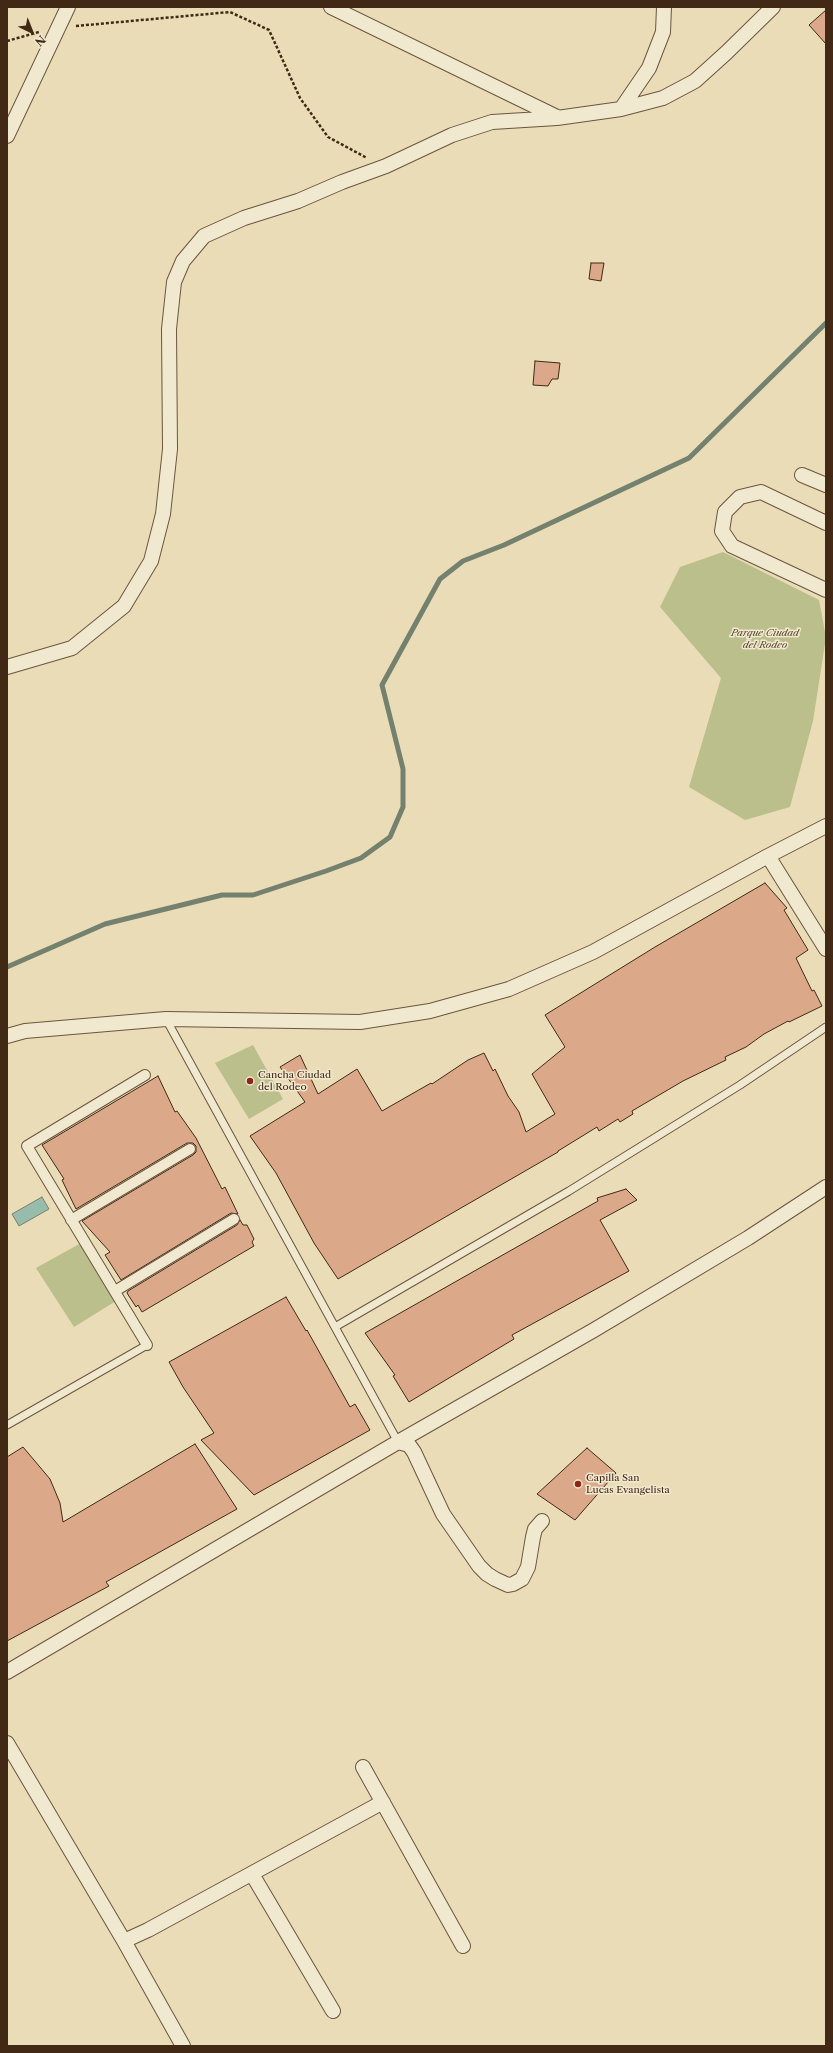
<!DOCTYPE html>
<html>
<head>
<meta charset="utf-8">
<style>
	body { margin:0 }
	#map { position:relative; width:833px; height:2053px; overflow:hidden; background:#e9dcb6; font-family:"Libre Caslon Text",serif }
	canvas { display:block }
	.frame { position:absolute; inset:0; border:8px solid #412916; pointer-events:none }
	.north { position:absolute; left:12px; top:12px; width:40px; height:40px; -webkit-text-stroke:3px #f1e8d0; paint-order:stroke; rotate:137deg; font-size:11px; font-weight:700; line-height:16px; text-align:center; color:#412916 }
	.north::after { content:''; display:block; margin:auto; width:14px; height:18px; background:#412916; clip-path:polygon(50% 0,100% 100%,50% 72%,0 100%) }
</style>
</head>
<body>
<div id="map">
<canvas width="833" height="2053"></canvas>
<div class="frame"></div>
<div class="north">N</div>
</div>
<script>
const c = document.querySelector('canvas').getContext('2d');
c.lineJoin = 'round';
function fill(path, color) { c.fillStyle = color; c.fill(path, 'evenodd'); }
const shape = rows => new Path2D(rows.map(r => 'M' + r).join(''));
function strokePath(path, color, width, dash) { c.strokeStyle = color; c.lineWidth = width; c.lineCap = dash ? 'butt' : 'round'; c.setLineDash(dash || []); c.stroke(path); }
function write(font, color, halo, rows, align = 'center') {
  c.font = font + ' "Libre Caslon Text",serif'; c.lineWidth = 3; c.setLineDash([]); c.textBaseline = 'middle'; c.strokeStyle = halo; c.fillStyle = color; for (const [text, x, y, turn = 0] of rows) {
    c.save(); c.translate(x, y); c.rotate((+turn || 0) * Math.PI / 180); c.textAlign = isNaN(turn) ? turn : align; if (halo) c.strokeText(text, 0, 0); c.fillText(text, 0, 0); c.restore();
  }
}
const green = shape([
	[723,552,819,600,826,637,813,721,790,807,745,820,689,787,721,678,660,607,680,567],
	[253,1045,283,1099,249,1119,215,1063],
	[81,1243,116,1301,74,1327,36,1268]
]);
const water = shape([
	[42,1197,49,1209,19,1226,12,1214,42,1197]
]);
const stream = shape([
	[7,967,105,924,222,895,253,895,326,871,361,858,390,837,403,807,403,769,382,685,440,579,463,561,504,545,689,458,826,323]
]);
const building = shape([
	[826,10,826,44,809,25,826,10],
	[591,263,604,263,601,281,589,279,591,263],
	[535,361,560,363,558,379,552,379,548,386,533,385,535,361],
	[765,883,787,908,784,910,808,950,796,958,812,991,814,990,822,1006,789,1022,788,1021,764,1034,746,1047,725,1057,726,1060,683,1081,632,1111,633,1114,620,1122,618,1119,599,1131,597,1127,558,1151,558,1152,338,1279,314,1243,276,1173,250,1136,305,1102,280,1067,300,1055,318,1094,357,1069,382,1111,431,1083,432,1084,468,1060,484,1053,493,1071,495,1069,508,1096,519,1112,526,1132,555,1114,532,1074,565,1047,545,1015,655,947,765,883],
	[158,1076,175,1112,177,1111,196,1138,222,1189,225,1187,238,1214,231,1213,121,1280,105,1255,110,1252,82,1221,193,1155,196,1152,196,1146,193,1143,187,1143,76,1209,62,1180,64,1179,42,1145,158,1076],
	[626,1189,637,1200,600,1220,629,1271,512,1335,514,1339,409,1402,393,1376,395,1375,365,1333,598,1201,597,1198,626,1189],
	[240,1220,243,1225,247,1225,254,1239,252,1242,254,1246,142,1312,138,1305,136,1307,127,1293,128,1291,237,1225,240,1220],
	[286,1297,306,1331,307,1330,350,1407,355,1404,370,1430,254,1495,201,1440,214,1433,183,1387,169,1362,286,1297],
	[195,1444,237,1509,106,1582,109,1586,7,1641,7,1457,23,1447,50,1479,60,1503,63,1522,195,1444],
	[587,1448,616,1473,575,1520,537,1494,587,1448]
]);
const path = shape([
	[76,26,230,12,269,30,300,98,328,137,367,158],
	[7,41,39,32]
]);
const service = shape([
	[166,1019,398,1442],
	[335,1327,569,1191,740,1085,826,1027],
	[7,1425,147,1345]
]);
const pedestrian = shape([
	[145,1075,27,1146,147,1345],
	[71,1220,190,1149],
	[115,1291,234,1219]
]);
const minor = shape([
	[331,7,557,117],
	[621,109,649,68,663,32,664,7],
	[7,136,68,7],
	[802,475,826,485],
	[826,523,761,492,740,497,725,512,722,531,732,546,826,590],
	[7,667,72,648,124,606,151,561,163,514,170,449,169,329,174,282,183,261,204,236,244,218,298,201,342,182,386,166,452,135,492,122,557,118,621,109,663,98,695,81,726,53,773,7],
	[826,826,768,856,826,949],
	[7,1036,25,1031,166,1019,360,1022,430,1011,509,989,593,952,768,856],
	[398,1442,409,1445,414,1452,443,1514,479,1566,487,1574,495,1579,508,1585,513,1584,522,1579,528,1567,533,1537,535,1529,542,1521],
	[7,1672,398,1442,594,1330,748,1238,826,1187],
	[7,1743,124,1941,183,2046],
	[363,1767,463,1946],
	[252,1874,333,2011],
	[124,1941,148,1930,383,1802]
]);
const markers = [
	[250,1081,4,"#8f2418"],
	[578,1484,4,"#8f2418"]
];
const parkNames = [
	["Parque Ciudad",765,633],
	["del Rodeo",765,645]
];
const poiNames = [
	["Cancha Ciudad",258,1075],
	["del Rodeo",258,1087],
	["Capilla San",586,1478],
	["Lucas Evangelista",586,1490]
];
fill(green, '#babf8c');
fill(water, '#97bcab');
strokePath(water, '#75816f', 1);
strokePath(stream, '#75816f', 5);
fill(building, '#dba88a');
strokePath(building, '#412916', 1);
strokePath(service, '#6b563e', 9);
strokePath(pedestrian, '#6b563e', 12);
strokePath(minor, '#6b563e', 16);
strokePath(path, '#412916', 2.5, [3, 2]);
strokePath(service, '#f1e8d0', 7);
strokePath(pedestrian, '#f1e8d0', 10);
strokePath(minor, '#f1e8d0', 14);
for (const [x, y, r, color] of markers) { const dot = new Path2D(); dot.arc(x, y, r, 0, 2 * Math.PI); c.fillStyle = color; c.fill(dot); strokePath(dot, '#f1e8d0', 1.5); }
write('italic 10px', '#5f4e34', '#f1e8d0', parkNames);
write('10px', '#412916', '#f1e8d0', poiNames, 'left');
</script>
</body>
</html>
